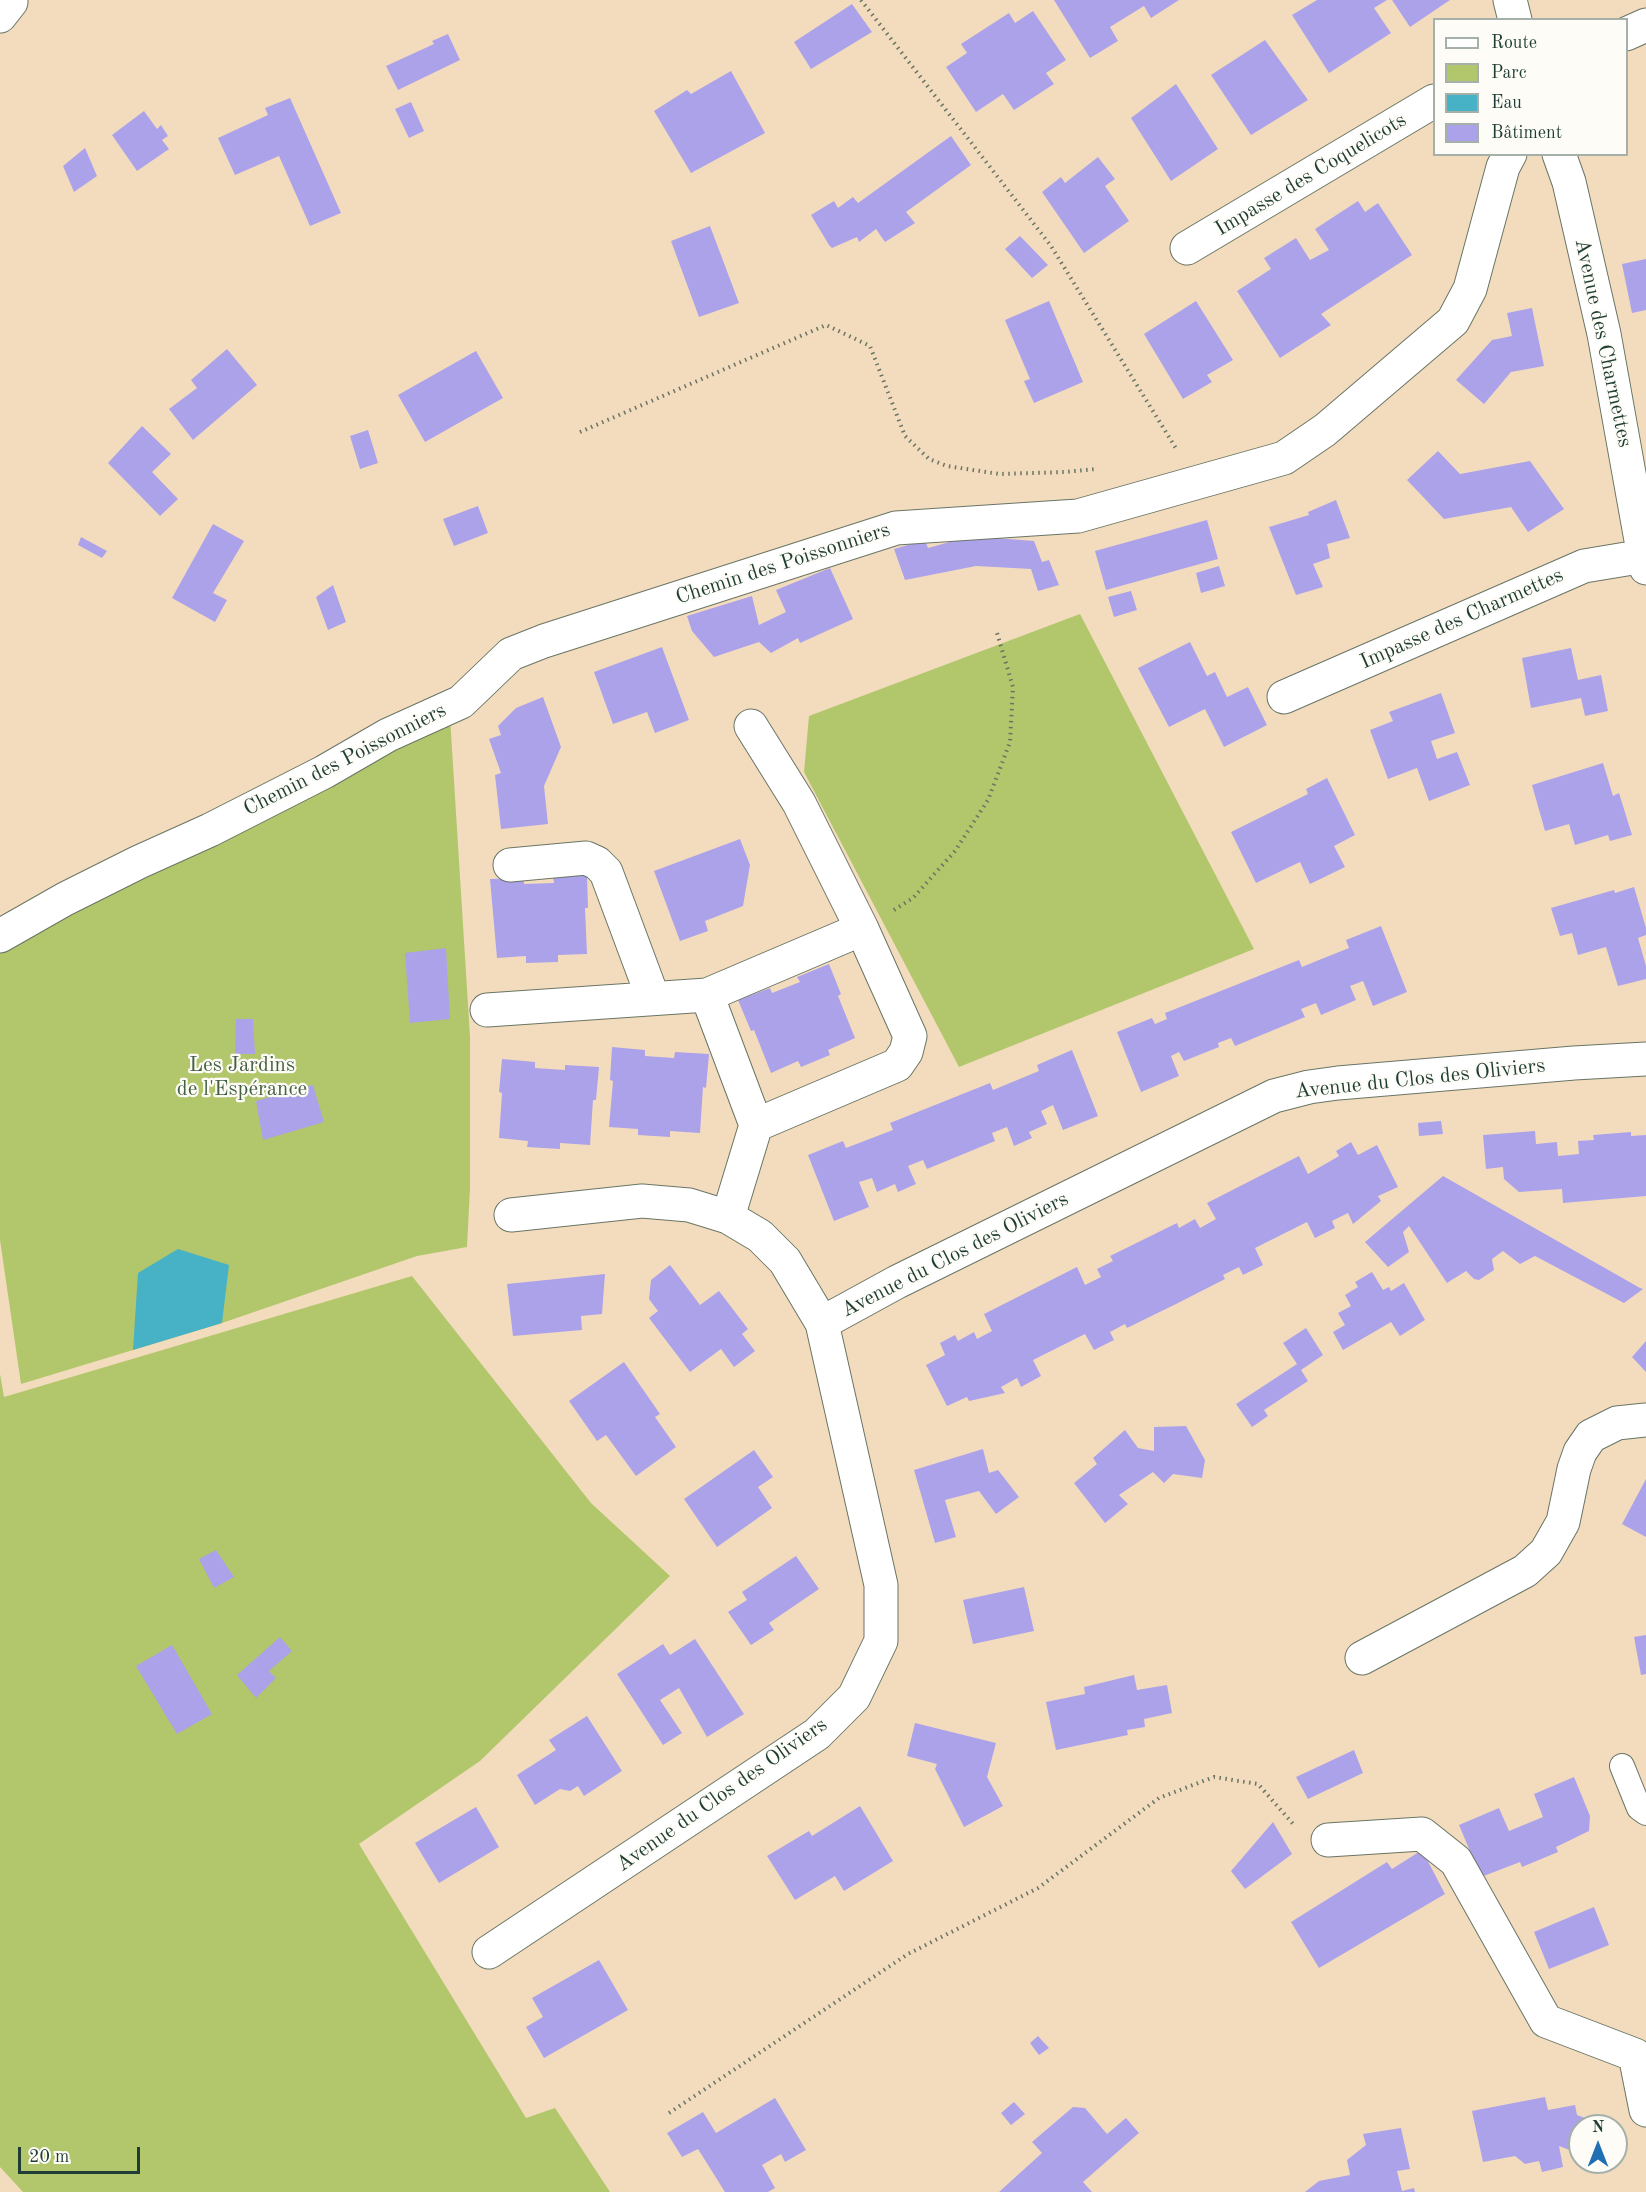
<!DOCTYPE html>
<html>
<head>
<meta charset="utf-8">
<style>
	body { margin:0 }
	#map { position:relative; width:1646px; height:2192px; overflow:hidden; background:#f3dcbe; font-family:"Old Standard TT",serif }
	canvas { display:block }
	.legend { position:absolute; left:1433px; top:18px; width:195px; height:138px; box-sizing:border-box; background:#fdfcf7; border:2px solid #a4b0a9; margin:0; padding:8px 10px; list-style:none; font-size:18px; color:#1f3d34 }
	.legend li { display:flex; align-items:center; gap:12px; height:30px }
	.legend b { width:30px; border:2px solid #a4b0a9 }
	.north { position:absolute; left:1568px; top:2114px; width:60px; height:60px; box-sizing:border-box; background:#fdfcf7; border:2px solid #a4b0a9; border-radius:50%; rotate:0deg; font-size:16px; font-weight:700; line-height:24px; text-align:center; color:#1f3d34 }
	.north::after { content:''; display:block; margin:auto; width:21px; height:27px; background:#1f6fb2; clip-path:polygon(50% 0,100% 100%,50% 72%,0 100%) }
	.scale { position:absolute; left:18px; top:2147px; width:122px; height:27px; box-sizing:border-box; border:3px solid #1f3d34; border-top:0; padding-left:8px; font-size:18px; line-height:21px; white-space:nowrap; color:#1f3d34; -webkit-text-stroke:4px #fdfcf7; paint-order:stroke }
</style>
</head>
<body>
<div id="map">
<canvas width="1646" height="2192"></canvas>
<ul class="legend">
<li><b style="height:8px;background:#fff"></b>Route</li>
<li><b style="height:16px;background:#b2c76b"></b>Parc</li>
<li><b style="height:16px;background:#47b1c5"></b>Eau</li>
<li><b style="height:16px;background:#aca2ea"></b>Bâtiment</li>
</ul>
<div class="north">N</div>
<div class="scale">20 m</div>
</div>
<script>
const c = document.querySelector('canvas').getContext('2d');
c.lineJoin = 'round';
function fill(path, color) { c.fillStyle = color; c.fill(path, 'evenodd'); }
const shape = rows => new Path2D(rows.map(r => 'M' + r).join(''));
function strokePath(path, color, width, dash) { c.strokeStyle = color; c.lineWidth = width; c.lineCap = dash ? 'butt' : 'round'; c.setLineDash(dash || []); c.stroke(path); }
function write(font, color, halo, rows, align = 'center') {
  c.font = font + ' "Old Standard TT",serif'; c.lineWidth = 4.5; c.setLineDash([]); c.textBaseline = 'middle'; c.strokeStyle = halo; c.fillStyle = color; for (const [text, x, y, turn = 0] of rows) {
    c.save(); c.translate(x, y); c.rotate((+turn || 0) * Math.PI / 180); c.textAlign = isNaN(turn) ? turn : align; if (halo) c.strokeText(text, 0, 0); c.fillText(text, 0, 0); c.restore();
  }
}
const green = shape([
	[1080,614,1254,949,959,1067,804,772,809,716],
	[450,717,470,1037,470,1188,467,1247,417,1256,222,1323,21,1384,0,1240,0,948],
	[412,1276,591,1503,670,1576,480,1761,359,1844,526,2118,555,2108,610,2192,23,2192,0,2167,0,1374,4,1397]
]);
const water = shape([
	[178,1249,229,1265,222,1323,133,1350,138,1273]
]);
const building = shape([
	[1054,0,1179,0,1151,18,1144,6,1110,27,1118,41,1090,58],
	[1317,0,1387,0,1374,8,1391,33,1329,73,1292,15],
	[1392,0,1450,0,1410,27],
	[852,4,872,32,811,69,794,42],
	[1033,11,1066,60,1046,73,1054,84,1014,110,1003,94,976,112,946,67,967,53,961,44,1009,13,1015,23],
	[448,34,460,60,398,90,386,66,434,44,432,41],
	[1265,40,1308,100,1251,135,1211,75],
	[731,71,765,133,691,173,654,111,687,90,691,94],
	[1176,84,1218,149,1171,181,1131,118],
	[290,98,341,213,310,226,279,156,235,175,218,138,268,115,265,108],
	[411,102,424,131,409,138,395,109],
	[144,111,157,129,161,125,168,136,162,140,169,149,137,171,112,135],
	[951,136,971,165,906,212,915,223,885,242,876,229,859,242,857,237,832,248,829,245,811,215,834,201,838,208,853,197,858,203],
	[85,148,97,176,74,192,63,166],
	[1098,157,1115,179,1105,186,1129,221,1084,253,1042,192,1061,177,1065,183],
	[1358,201,1365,212,1378,203,1412,255,1321,314,1331,325,1280,358,1237,291,1271,269,1264,258,1296,238,1310,260,1329,250,1315,229],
	[710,226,739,303,699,317,671,241],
	[1020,236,1048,265,1032,278,1005,249],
	[1646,259,1646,310,1632,313,1622,264],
	[1049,301,1083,382,1034,403,1024,381,1030,379,1005,320],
	[1196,301,1233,360,1207,375,1212,382,1183,399,1144,334],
	[1532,308,1544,366,1511,372,1484,404,1456,380,1492,340,1512,336,1507,313],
	[227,349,257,385,193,440,169,409,197,388,191,380],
	[476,351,503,398,425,442,398,395],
	[142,426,171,454,152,472,178,499,160,516,108,463],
	[368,430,378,463,360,469,350,436],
	[1438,451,1460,474,1530,461,1564,509,1528,532,1511,507,1444,519,1407,480],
	[1336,500,1350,538,1327,544,1330,558,1313,564,1323,587,1296,595,1269,527,1309,515,1308,512],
	[478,506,488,533,454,546,443,519],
	[1207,520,1218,559,1106,590,1095,551],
	[213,524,244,541,213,593,227,600,215,622,172,598],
	[971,536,1034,541,1042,562,1049,560,1059,585,1038,591,1031,569,976,566,905,580,894,549,925,540,928,548],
	[81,537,107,551,102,558,78,545],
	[1219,566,1225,586,1201,593,1196,573],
	[830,568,853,619,800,643,798,638,771,653,759,642,714,657,692,631,687,616,752,596,759,625,786,612,776,590],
	[333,585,346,622,328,630,316,597],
	[1131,591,1137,610,1114,617,1108,597],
	[1190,642,1207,676,1215,672,1227,697,1248,687,1267,725,1224,747,1205,709,1169,727,1138,668],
	[662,647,689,720,655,733,647,712,613,724,594,672],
	[1571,648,1578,680,1601,675,1608,711,1585,716,1581,698,1531,708,1522,658],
	[1441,693,1455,733,1431,741,1437,759,1457,752,1470,785,1429,801,1417,768,1388,779,1370,730,1393,721,1389,712],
	[543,697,561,747,544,786,548,824,501,829,495,775,501,773,489,739,501,735,498,726,516,708],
	[1603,763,1613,796,1619,793,1632,835,1610,841,1608,835,1575,845,1569,824,1545,831,1532,785],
	[1327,778,1355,835,1334,846,1345,867,1310,884,1300,862,1256,883,1231,832,1308,794,1306,789],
	[740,839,750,865,743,906,705,921,708,931,680,941,654,871],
	[587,875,588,908,585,908,587,954,558,955,558,962,526,963,526,956,497,958,490,879,524,878,524,884,554,883,553,877],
	[1634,887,1646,928,1646,935,1638,938,1646,966,1646,979,1618,986,1606,947,1578,955,1572,933,1560,936,1551,908,1614,890,1615,893],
	[1381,926,1407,992,1373,1006,1363,981,1350,986,1356,1000,1321,1015,1316,1003,1301,1009,1305,1017,1235,1046,1231,1038,1218,1043,1219,1047,1184,1061,1179,1052,1171,1056,1179,1076,1141,1092,1117,1032,1152,1018,1155,1024,1167,1019,1165,1013,1299,960,1302,967,1319,960,1349,948,1346,940],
	[446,948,450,1019,410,1023,405,953],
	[829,964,841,994,838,996,855,1038,828,1050,830,1055,801,1067,798,1061,771,1073,754,1030,751,1031,738,1000,770,988,772,993,800,982,797,977],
	[236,1019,253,1019,255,1054,235,1054],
	[612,1047,645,1050,645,1056,674,1058,675,1052,709,1054,706,1088,703,1087,700,1133,670,1131,670,1137,638,1135,638,1129,609,1127,613,1081,610,1080],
	[1072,1050,1098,1116,1063,1130,1053,1105,1041,1111,1047,1124,1029,1132,1032,1138,1014,1146,1007,1127,992,1133,995,1141,927,1169,923,1160,908,1166,916,1184,898,1192,895,1184,877,1192,872,1178,859,1182,869,1207,834,1221,808,1155,843,1141,846,1148,893,1130,890,1123,990,1083,993,1090,1039,1071,1037,1065],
	[502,1059,535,1062,535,1068,565,1070,565,1065,599,1067,596,1100,593,1100,590,1145,560,1143,560,1149,527,1147,528,1141,499,1138,502,1093,499,1092],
	[313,1085,324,1122,263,1140,256,1101],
	[1441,1121,1443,1134,1419,1136,1418,1123],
	[1535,1131,1536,1144,1557,1142,1558,1156,1579,1154,1578,1141,1594,1140,1593,1135,1631,1132,1631,1136,1646,1135,1646,1196,1563,1203,1562,1189,1519,1192,1504,1179,1503,1167,1486,1169,1483,1135],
	[1351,1142,1358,1155,1377,1145,1398,1187,1378,1196,1381,1201,1353,1224,1348,1213,1332,1221,1335,1228,1315,1238,1307,1222,1255,1248,1263,1265,1243,1275,1239,1267,1223,1275,1225,1279,1176,1304,1127,1328,1125,1324,1110,1332,1114,1340,1094,1350,1085,1334,1033,1360,1041,1376,1021,1387,1017,1378,1001,1387,1005,1393,969,1401,967,1397,947,1406,926,1365,945,1355,940,1343,955,1335,958,1341,974,1332,977,1339,992,1331,984,1314,1077,1267,1085,1285,1101,1277,1097,1269,1113,1261,1110,1256,1177,1223,1179,1228,1195,1219,1200,1228,1216,1219,1207,1203,1299,1156,1308,1174,1339,1156,1336,1151],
	[1443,1176,1640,1288,1643,1289,1624,1303,1535,1256,1520,1264,1503,1251,1492,1259,1494,1270,1479,1280,1474,1279,1466,1271,1447,1283,1409,1226,1403,1232,1409,1252,1388,1267,1365,1242],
	[670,1265,700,1305,719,1291,748,1329,742,1334,755,1351,734,1367,721,1349,690,1372,649,1318,658,1311,649,1299,651,1280],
	[1372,1272,1383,1290,1389,1287,1391,1291,1404,1283,1425,1320,1400,1336,1391,1322,1343,1350,1333,1332,1345,1325,1338,1313,1351,1306,1345,1295,1358,1287,1355,1282],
	[605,1274,602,1314,581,1316,582,1330,513,1336,507,1284],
	[1306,1328,1323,1355,1301,1370,1308,1381,1264,1410,1268,1416,1252,1427,1236,1404,1297,1364,1283,1343],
	[1646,1341,1646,1372,1632,1357],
	[624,1362,660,1414,655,1417,676,1447,636,1476,606,1435,597,1441,569,1401],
	[1186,1426,1205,1460,1202,1478,1173,1474,1164,1483,1153,1472,1119,1495,1128,1504,1105,1523,1074,1483,1097,1464,1093,1458,1125,1430,1138,1448,1154,1451,1154,1427],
	[983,1449,989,1473,998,1470,1019,1497,996,1514,979,1491,945,1500,956,1537,935,1543,914,1470],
	[754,1450,773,1477,758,1487,772,1508,717,1547,684,1499],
	[1646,1479,1646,1537,1622,1524],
	[216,1550,234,1577,214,1588,199,1559],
	[796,1556,819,1589,769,1623,774,1630,751,1645,728,1612,747,1600,742,1592],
	[1024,1587,1034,1631,973,1644,963,1600],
	[1646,1635,1646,1674,1641,1675,1634,1637],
	[280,1637,292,1651,269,1671,276,1678,256,1698,237,1675],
	[695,1639,744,1714,707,1737,679,1688,660,1700,682,1733,663,1745,617,1674,663,1644,670,1655],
	[172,1645,212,1714,177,1734,136,1666],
	[1134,1675,1137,1690,1167,1685,1172,1713,1144,1719,1145,1727,1127,1730,1128,1735,1056,1750,1046,1702,1085,1694,1084,1687],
	[587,1716,622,1771,584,1796,578,1786,570,1791,560,1789,535,1805,517,1775,556,1750,549,1740],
	[915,1723,996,1743,987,1777,1003,1806,964,1827,935,1769,937,1764,907,1756],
	[1354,1750,1363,1773,1308,1799,1296,1777],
	[1574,1777,1590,1816,1589,1831,1556,1847,1558,1852,1522,1867,1520,1862,1481,1877,1459,1825,1499,1808,1509,1831,1543,1817,1534,1794],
	[860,1806,893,1861,844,1891,835,1876,795,1900,767,1856,809,1831,812,1836],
	[476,1807,499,1847,439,1883,415,1843],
	[1273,1822,1292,1854,1245,1889,1231,1871],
	[1422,1850,1445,1894,1319,1968,1291,1922,1387,1862,1392,1869],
	[1594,1907,1609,1945,1549,1969,1534,1932],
	[599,1960,628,2010,544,2058,526,2027,543,2017,532,1998],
	[1038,2036,1049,2048,1039,2055,1030,2043],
	[1545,2097,1548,2110,1575,2105,1577,2115,1606,2126,1580,2126,1580,2154,1559,2146,1563,2167,1542,2172,1539,2161,1525,2164,1515,2156,1483,2162,1472,2111],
	[775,2098,806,2150,785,2162,781,2154,762,2165,775,2188,768,2192,725,2192,698,2149,682,2157,667,2133,703,2112,716,2133],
	[1014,2102,1025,2114,1011,2125,1001,2113],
	[1073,2107,1085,2108,1107,2134,1126,2118,1139,2133,1083,2182,1092,2192,999,2192,1042,2153,1032,2142],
	[1401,2128,1410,2169,1397,2171,1402,2191,1414,2188,1415,2192,1305,2192,1319,2181,1350,2175,1347,2160,1366,2145,1363,2134]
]);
const path = shape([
	[861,0,1051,246,1177,450],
	[580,432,826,325,870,346,905,436,929,459,947,466,999,474,1065,472,1096,469],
	[894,910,913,898,955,851,988,800,1010,742,1013,687,997,633],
	[669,2113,908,1954,1038,1888,1159,1798,1214,1777,1258,1784,1295,1826]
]);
const service = shape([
	[1622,1766,1639,1808,1646,1813]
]);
const minor = shape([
	[1510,0,1515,20],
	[0,16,11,2],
	[1626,34,1646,25],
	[1559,154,1569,182,1604,334,1646,568],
	[1187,248,1434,101],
	[1284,697,1584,566,1644,556],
	[510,865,586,858,597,863,606,872,653,998],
	[0,936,65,899,139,862,210,830,324,772,388,735,461,702,511,654,544,641,896,528,1078,516,1284,458,1325,430,1453,321,1470,289,1503,167,1510,154],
	[707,995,862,929,799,803,751,726],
	[487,1010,707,995,756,1125,728,1217],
	[756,1125,897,1065,906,1052,910,1036,862,929],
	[822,1323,897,1282,1274,1096,1309,1087,1338,1083,1574,1063,1646,1059],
	[1362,1658,1525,1571,1546,1552,1563,1522,1574,1469,1580,1452,1591,1436,1617,1423,1646,1420],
	[1328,1840,1422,1834,1456,1861,1546,2021,1635,2055,1646,2110],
	[489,1952,817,1734,854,1697,881,1641,881,1585,822,1323,785,1261,760,1236,728,1217,689,1205,642,1201,511,1215]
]);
const streetNames = [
	["Impasse des Coquelicots",1311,175,-31],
	["Avenue des Charmettes",1603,343,78],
	["Chemin des Poissonniers",783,564,-18],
	["Impasse des Charmettes",1462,619,-24],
	["Chemin des Poissonniers",345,760,-27],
	["Avenue du Clos des Oliviers",1420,1079,-6],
	["Avenue du Clos des Oliviers",955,1255,-27],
	["Avenue du Clos des Oliviers",722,1795,-35]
];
const parkNames = [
	["Les Jardins",242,1065],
	["de l'Espérance",242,1089]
];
fill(green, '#b2c76b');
fill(water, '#47b1c5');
fill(building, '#aca2ea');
strokePath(service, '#697564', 26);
strokePath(minor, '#697564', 35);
strokePath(path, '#697564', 4, [1.5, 4.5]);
strokePath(service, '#fff', 24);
strokePath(minor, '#fff', 33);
write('21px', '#1f3d34', '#fdfcf7', streetNames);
write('21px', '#446042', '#fdfcf7', parkNames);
</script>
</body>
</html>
